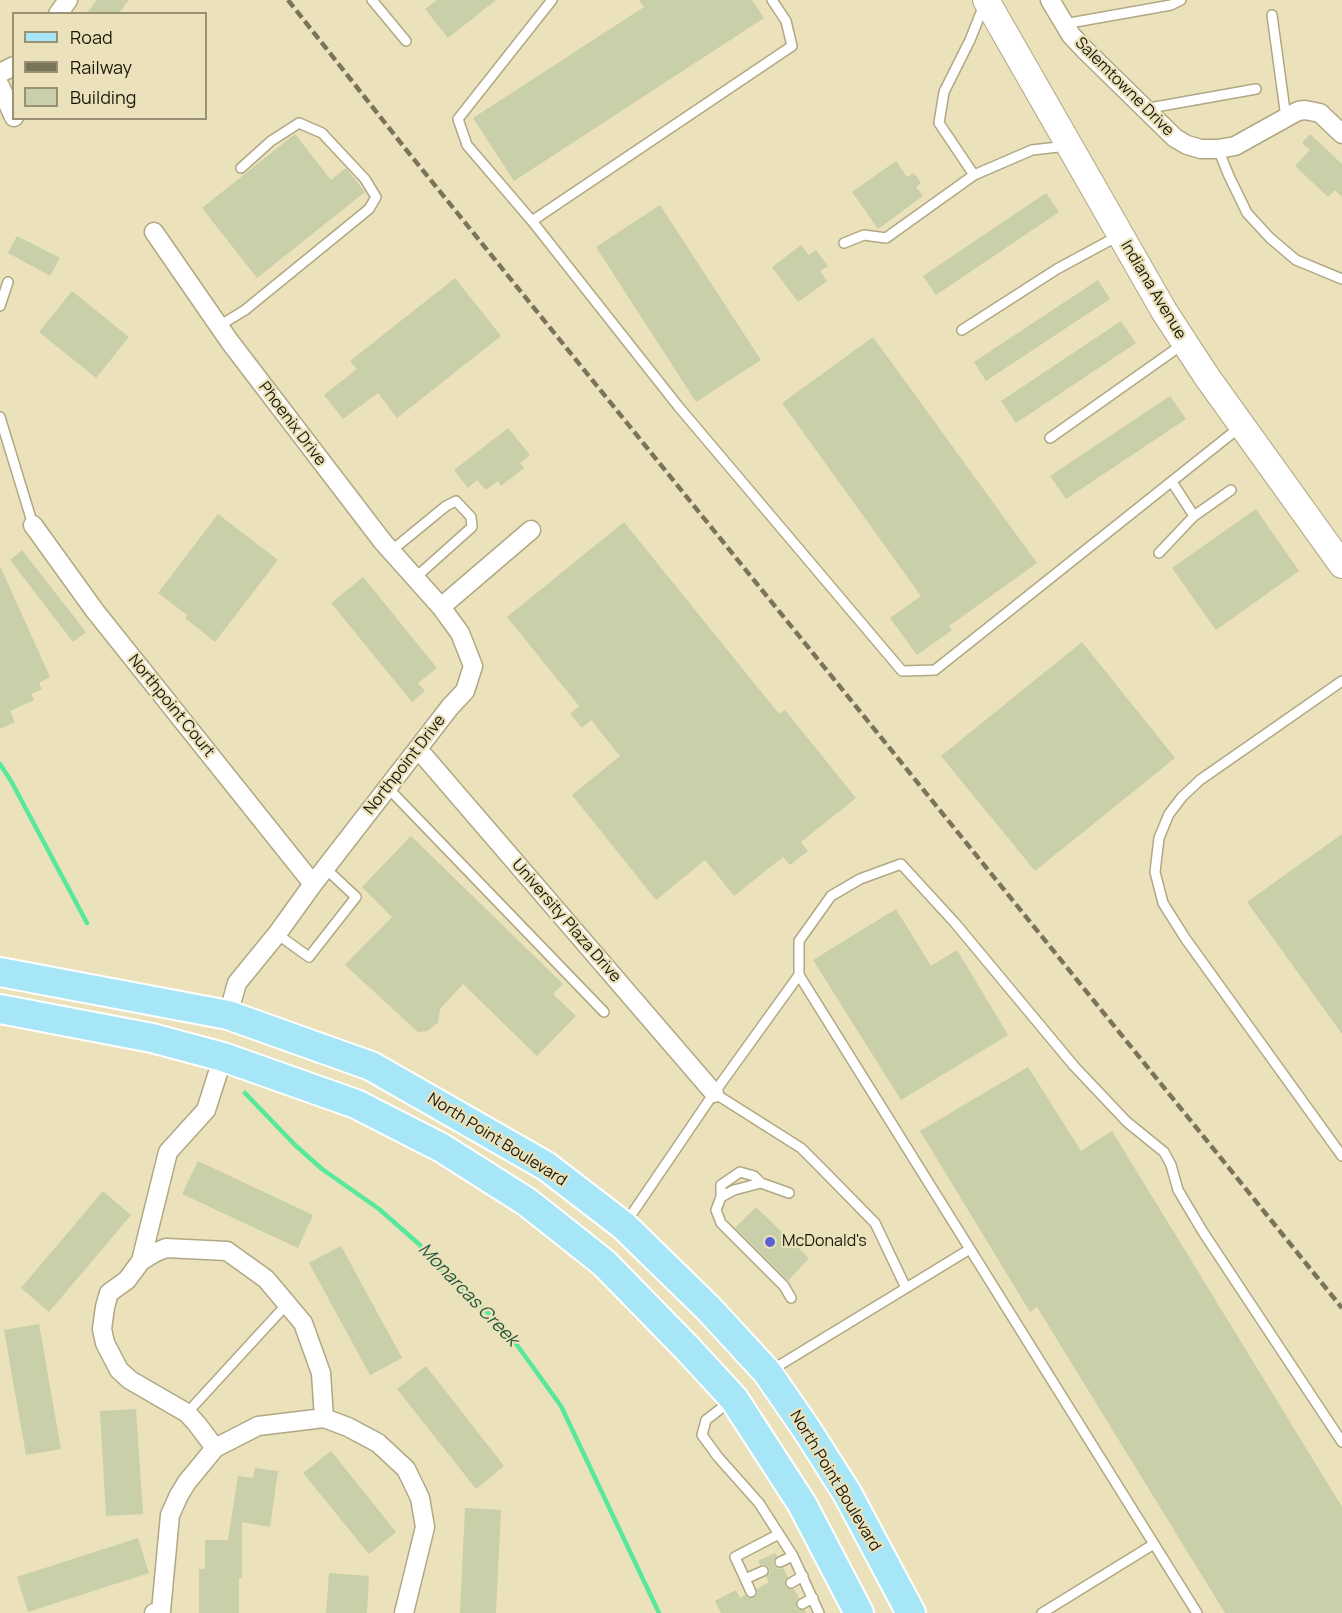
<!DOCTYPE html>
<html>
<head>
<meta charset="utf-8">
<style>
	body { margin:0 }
	#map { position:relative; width:1342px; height:1613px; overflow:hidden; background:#ebe2bb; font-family:Manrope,sans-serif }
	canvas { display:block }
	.legend { position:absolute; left:12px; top:12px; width:195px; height:108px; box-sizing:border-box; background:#ebe2bb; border:2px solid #989174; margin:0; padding:8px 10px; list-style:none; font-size:18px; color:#1c180a }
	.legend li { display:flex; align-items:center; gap:12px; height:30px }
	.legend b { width:30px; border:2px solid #989174 }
</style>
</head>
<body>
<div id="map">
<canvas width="1342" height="1613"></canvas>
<ul class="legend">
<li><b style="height:8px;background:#a7e6f7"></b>Road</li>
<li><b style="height:8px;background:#7a745b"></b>Railway</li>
<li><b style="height:16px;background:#c8cfa9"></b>Building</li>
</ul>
</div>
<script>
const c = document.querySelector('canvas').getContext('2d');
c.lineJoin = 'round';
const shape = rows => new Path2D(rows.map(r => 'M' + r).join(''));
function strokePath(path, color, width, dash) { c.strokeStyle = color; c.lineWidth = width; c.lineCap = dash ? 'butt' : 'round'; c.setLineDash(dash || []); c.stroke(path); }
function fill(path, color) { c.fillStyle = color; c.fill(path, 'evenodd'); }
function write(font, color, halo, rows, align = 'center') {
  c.font = font + ' Manrope,sans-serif'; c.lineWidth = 4.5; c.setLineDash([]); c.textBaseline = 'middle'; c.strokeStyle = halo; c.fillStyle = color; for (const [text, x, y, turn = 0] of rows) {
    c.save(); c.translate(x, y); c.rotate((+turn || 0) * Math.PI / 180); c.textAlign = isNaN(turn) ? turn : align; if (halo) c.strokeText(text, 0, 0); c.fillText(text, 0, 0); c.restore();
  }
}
const stream = shape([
	[0,764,11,781,87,923],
	[245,1093,295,1145,322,1169,379,1209,420,1245,425,1255,431,1258,438,1268,462,1287,509,1334,561,1406,659,1613]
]);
const building = shape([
	[97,0,129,0,118,14,86,14],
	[437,0,496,0,448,38,425,9],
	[639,0,752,0,764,18,514,181,473,118,644,7],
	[295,134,331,180,346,168,365,192,257,278,202,208],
	[1310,134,1342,164,1342,197,1335,190,1328,197,1295,166,1310,150,1302,143],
	[896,161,907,177,914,173,921,183,916,187,923,196,878,229,852,192],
	[1046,193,1059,212,936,295,923,276],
	[660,205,761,360,696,402,596,247],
	[17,236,60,258,50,276,8,253],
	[801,245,809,255,816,250,828,266,820,271,827,281,798,302,772,267],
	[455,278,501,336,397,418,378,393,343,419,324,395,357,369,350,361],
	[1098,280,1110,299,986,381,974,362],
	[72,291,129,337,96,378,39,332],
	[1121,321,1136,343,1016,423,1001,401],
	[873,337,1037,563,949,626,952,630,917,655,890,618,921,596,782,403],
	[1170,396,1186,419,1066,499,1050,476],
	[508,428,530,455,520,463,524,468,501,486,498,481,486,490,477,480,468,488,454,470],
	[1256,509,1299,571,1216,630,1172,568],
	[218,514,278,560,215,642,185,618,187,615,158,593],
	[624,522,779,714,785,710,856,798,801,842,808,851,790,865,783,857,734,896,705,860,656,900,572,795,620,756,591,720,582,728,570,714,579,706,507,617],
	[22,550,86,632,73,642,10,560],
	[0,566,50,677,39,683,42,689,31,694,34,700,10,711,15,722,0,729],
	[363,577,437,668,418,683,425,691,412,702,331,603],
	[1082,642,1175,758,1035,871,941,756],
	[1342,834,1342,1034,1247,902],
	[411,836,563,984,553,994,576,1016,537,1056,463,984,440,1009,438,1023,427,1031,418,1032,345,965,392,917,362,887],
	[896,909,931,966,957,950,1008,1035,901,1100,813,960],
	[1028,1067,1081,1151,1112,1131,1342,1507,1342,1613,1225,1613,1037,1307,1030,1312,920,1131],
	[198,1161,313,1215,298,1248,182,1194],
	[103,1191,131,1215,49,1312,21,1288],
	[756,1207,809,1258,788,1281,735,1228],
	[341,1246,402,1358,370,1375,309,1263],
	[39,1324,61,1449,26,1455,4,1330],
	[426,1366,504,1466,476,1489,397,1389],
	[136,1409,143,1514,106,1516,100,1411],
	[331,1451,396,1532,369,1554,303,1473],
	[255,1468,278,1471,270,1527,242,1522,242,1578,239,1578,239,1613,199,1613,199,1569,205,1569,205,1540,228,1540,238,1476,253,1478],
	[465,1508,501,1510,496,1613,460,1613],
	[138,1538,149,1573,28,1612,17,1577],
	[775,1553,777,1556,773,1561,774,1565,779,1569,783,1568,788,1577,785,1580,785,1586,788,1589,794,1589,799,1598,796,1601,796,1607,799,1610,805,1610,807,1613,721,1613,715,1601,736,1590,740,1598,745,1595,748,1598,753,1598,757,1595,757,1589,769,1582,766,1577,770,1572,769,1568,764,1564,760,1565,758,1561],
	[329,1573,369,1576,367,1613,326,1613]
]);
const lane = shape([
	[372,0,406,41],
	[552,0,458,119,467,145,532,221,678,406,902,671,935,670,1240,427],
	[1272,15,1286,118],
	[1064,24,1171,5,1181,0],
	[1144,109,1256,89],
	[1218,149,1229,176,1247,213,1270,238,1296,260,1342,279],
	[974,175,939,123,944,92,970,40,984,5],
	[532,221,792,46,786,21,772,0],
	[844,243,864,235,886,238,974,175,1032,150,1067,146],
	[0,306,8,282],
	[219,326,245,310,369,209,376,197,365,179,322,133,299,123,271,141,241,168],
	[962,330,1057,269,1118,236],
	[0,417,33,525],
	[1050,438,1183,344],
	[1172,482,1194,516,1231,490],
	[391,551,446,506,456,501,471,517,472,527,415,578],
	[1159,553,1194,516],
	[1342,681,1200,780,1182,797,1169,814,1159,838,1155,872,1163,903,1185,938,1342,1156],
	[388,788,604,1012],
	[277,934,309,957,356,897,325,868],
	[799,975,799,941,831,896,860,879,901,864,955,923,1074,1066,1127,1122,1164,1152,1171,1165,1178,1190,1203,1232,1342,1442],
	[714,1093,801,1148,821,1168,875,1223,906,1288],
	[789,1193,761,1183,734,1190,721,1197,716,1210,721,1223,784,1286,791,1298],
	[721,1197,721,1185,740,1172,754,1176,761,1183],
	[625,1224,714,1093,799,975,1197,1613],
	[770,1371,970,1249],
	[732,1400,706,1420,702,1435,718,1457,759,1503,793,1556,819,1613],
	[187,1413,287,1304],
	[780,1562,793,1556],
	[745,1579,763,1571],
	[791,1583,803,1576],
	[751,1592,735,1557,779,1534],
	[802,1604,813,1598],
	[1042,1613,1154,1544]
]);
const street = shape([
	[1050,0,1071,35,1085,50,1175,138,1187,145,1201,149,1218,149,1235,146,1298,111,1305,110,1320,113,1342,134],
	[58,14,68,0],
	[0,73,14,66],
	[0,86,14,117],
	[154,232,230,342,279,406,383,542,441,607],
	[33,525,95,611,313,884],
	[418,749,714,1093],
	[228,1015,237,983,277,934,313,884,450,707,465,691,473,666,460,633,441,607,531,530],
	[141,1261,154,1253,166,1248,227,1251,266,1279,303,1323,321,1373,324,1418],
	[215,1448,197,1424,187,1413,130,1380,119,1370,105,1343,102,1329,105,1307,109,1293,127,1280,141,1261,168,1152,206,1110,223,1057],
	[154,1613,161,1611,170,1515,179,1495,187,1482,215,1448,258,1426,324,1418,348,1427,378,1443,406,1469,420,1498,425,1527,404,1613]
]);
const secondary = shape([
	[986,0,1164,311,1207,377,1342,565]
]);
const primary = shape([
	[0,972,228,1015,371,1066,546,1166,624,1226,709,1309,767,1372,807,1430,847,1493,911,1613],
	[0,1009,152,1038,223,1057,356,1104,442,1148,527,1202,604,1263,687,1348,734,1399,802,1504,859,1613]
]);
const rail = shape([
	[288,0,408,152,1342,1308]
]);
const markers = [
	[770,1242,6,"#5a60d7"]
];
const streetNames = [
	["Salemtowne Drive",1124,87,45],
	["Indiana Avenue",1153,290,59],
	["Phoenix Drive",292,424,53],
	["Northpoint Court",171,706,51],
	["Northpoint Drive",405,765,-52],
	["University Plaza Drive",566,921,49],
	["North Point Boulevard",497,1140,32],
	["North Point Boulevard",835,1481,59]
];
const poiNames = [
	["McDonald's",782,1242]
];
const waterNames = [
	["Monarcas Creek",468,1295,46]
];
strokePath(stream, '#58e89c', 4.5);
fill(building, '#c8cfa9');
strokePath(lane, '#b0a883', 12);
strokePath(street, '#b0a883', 21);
strokePath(secondary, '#b0a883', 28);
strokePath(primary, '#fff', 32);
strokePath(lane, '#fff', 9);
strokePath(street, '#fff', 18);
strokePath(secondary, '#fff', 26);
strokePath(primary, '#a7e6f7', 28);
strokePath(rail, '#7a745b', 4.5, [9, 4.5]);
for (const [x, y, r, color] of markers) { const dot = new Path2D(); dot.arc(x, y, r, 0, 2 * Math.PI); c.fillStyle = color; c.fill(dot); strokePath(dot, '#ebe2bb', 2); }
write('16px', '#1c180a', '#ebe2bb', streetNames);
write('16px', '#1c180a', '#ebe2bb', poiNames, 'left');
write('italic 18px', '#21593a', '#ebe2bb', waterNames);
</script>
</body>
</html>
